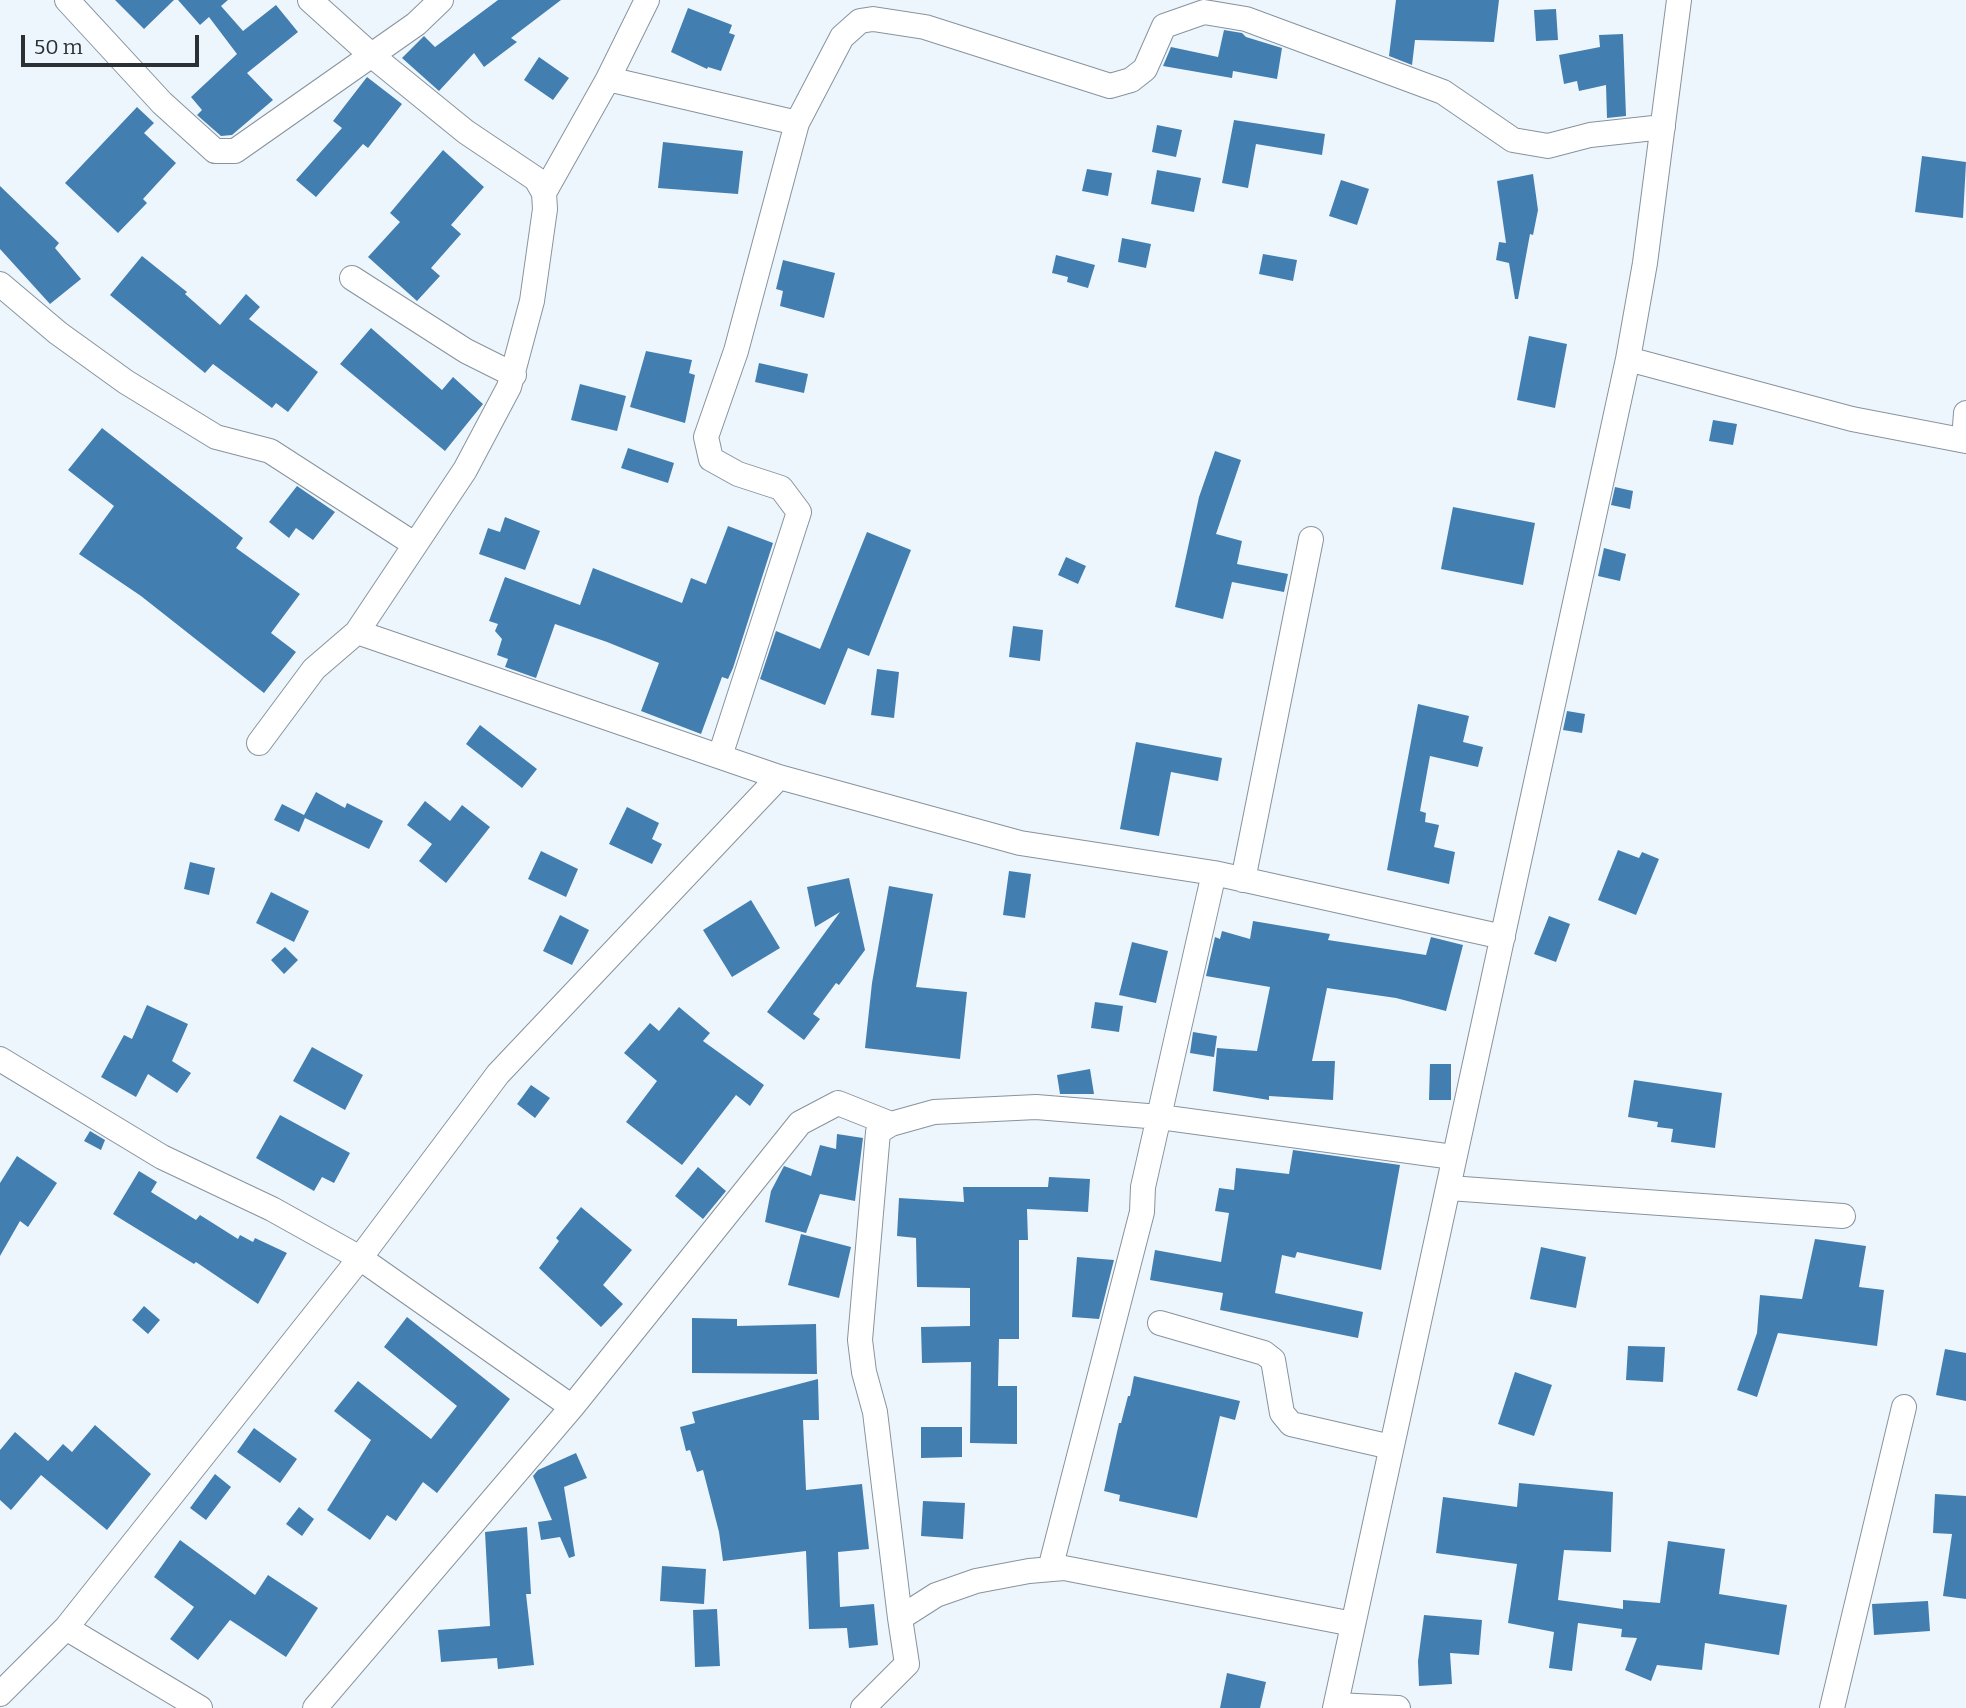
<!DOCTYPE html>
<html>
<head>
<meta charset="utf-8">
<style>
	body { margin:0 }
	#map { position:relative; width:1966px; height:1708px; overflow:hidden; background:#eef6fd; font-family:Bitter,serif }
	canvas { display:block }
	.scale { position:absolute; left:21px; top:35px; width:178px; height:32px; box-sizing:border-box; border:4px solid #2b3034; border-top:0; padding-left:9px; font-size:21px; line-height:24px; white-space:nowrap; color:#2b3034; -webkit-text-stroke:5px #eef6fd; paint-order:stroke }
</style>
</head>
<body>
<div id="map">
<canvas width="1966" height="1708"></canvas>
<div class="scale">50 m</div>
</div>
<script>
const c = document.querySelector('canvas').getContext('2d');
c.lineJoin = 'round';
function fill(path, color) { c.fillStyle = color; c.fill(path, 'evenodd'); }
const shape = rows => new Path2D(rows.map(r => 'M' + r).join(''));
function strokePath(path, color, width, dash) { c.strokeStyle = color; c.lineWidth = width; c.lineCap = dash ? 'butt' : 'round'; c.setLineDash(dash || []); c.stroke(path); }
const building = shape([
	[115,0,174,0,144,29],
	[178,0,228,0,221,6,243,31,276,5,298,32,247,73,273,100,232,135,221,136,197,115,202,110,191,97,237,54,209,17,200,25],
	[498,0,561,0,511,38,517,42,484,67,474,53,439,91,402,58,424,36,435,47],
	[1396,0,1499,0,1494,42,1415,40,1412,65,1389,56],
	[688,8,732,25,729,33,735,35,721,71,708,67,707,69,671,52],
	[1556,9,1558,40,1536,41,1534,10],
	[1224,30,1242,33,1246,37,1282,48,1277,79,1233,71,1232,78,1163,66,1171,47,1218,57],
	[1623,34,1626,116,1607,118,1606,85,1579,91,1577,81,1564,84,1559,55,1600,47,1599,35],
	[539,57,569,78,553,100,524,80],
	[367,77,402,104,368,148,363,144,316,197,296,180,342,128,333,121],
	[137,107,154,123,144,133,176,163,143,199,147,203,118,233,65,183],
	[1234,120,1325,134,1322,155,1256,144,1248,188,1222,183],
	[1157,125,1182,130,1176,157,1152,152],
	[663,142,743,151,738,194,658,188],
	[443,150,484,187,451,225,461,234,431,268,440,276,417,301,368,257,400,222,390,213],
	[1922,156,1966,162,1963,218,1915,212],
	[1087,169,1112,173,1108,196,1082,191],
	[1157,170,1201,178,1194,212,1151,204],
	[1533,174,1538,210,1533,235,1530,234,1518,299,1515,299,1509,263,1496,260,1499,242,1506,243,1497,181],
	[1341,180,1369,189,1357,225,1329,216],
	[0,186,59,243,55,248,81,279,50,304,0,249],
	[1122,238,1151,244,1146,268,1118,262],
	[1263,254,1297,260,1293,281,1259,274],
	[1056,255,1095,265,1088,288,1067,282,1068,277,1052,273],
	[142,256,187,292,185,294,220,325,246,294,260,307,249,319,318,372,288,412,276,403,272,408,213,364,205,373,110,295],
	[783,260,835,273,824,318,780,306,783,291,776,289],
	[371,328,442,390,453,377,483,404,445,451,340,364],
	[1529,336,1567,344,1555,408,1517,400],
	[646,351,692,360,689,373,695,375,685,423,630,407],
	[759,363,808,374,804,393,755,382],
	[580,384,626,396,617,431,571,420],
	[1713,420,1737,424,1733,445,1709,441],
	[102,428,243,538,236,548,300,594,271,633,296,652,264,693,141,596,79,554,114,506,68,470],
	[628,448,674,463,668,483,621,468],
	[1215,451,1241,460,1216,534,1242,541,1237,564,1288,574,1284,592,1232,582,1223,619,1175,607,1199,497],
	[297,486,335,512,313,540,296,528,289,538,269,522],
	[1615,487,1633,491,1630,509,1611,505],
	[1453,507,1535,523,1523,585,1441,569],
	[505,517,540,531,525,570,479,554,488,528,500,532],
	[728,526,773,543,733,668,728,679,722,677,701,734,641,711,659,663,607,642,555,624,536,678,505,667,508,659,497,655,502,639,495,631,498,624,489,621,505,577,580,605,593,568,682,603,691,578,706,584],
	[867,532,911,550,869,656,848,648,825,705,760,679,776,631,820,649],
	[1604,548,1626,554,1620,581,1598,576],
	[1066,557,1086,566,1078,584,1058,575],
	[1013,626,1043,630,1040,661,1009,657],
	[877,669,899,672,894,718,871,715],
	[1418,704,1469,716,1463,742,1483,747,1478,767,1430,756,1420,811,1426,813,1425,822,1439,825,1434,847,1455,852,1449,884,1387,870],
	[1567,711,1585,714,1582,733,1563,730],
	[480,725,537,769,522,788,466,744],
	[1136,742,1222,758,1218,781,1171,772,1159,836,1120,829],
	[316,792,345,808,347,803,383,821,369,849,305,818,299,832,274,820,282,804,304,815],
	[425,801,450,821,462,805,490,827,446,883,419,861,432,844,407,825],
	[627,807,659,823,652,839,662,844,652,864,609,844],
	[1618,850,1639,858,1642,852,1659,859,1636,915,1598,900],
	[541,851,578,869,566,897,528,879],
	[190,862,215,868,209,895,184,889],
	[1009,871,1031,874,1025,918,1003,915],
	[849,878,865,950,839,985,836,983,813,1014,820,1019,804,1040,767,1012,840,912,815,927,807,887],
	[889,886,933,894,916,987,967,992,960,1059,865,1048,872,983],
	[271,892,309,911,294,942,256,923],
	[751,900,780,948,732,977,703,930],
	[560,915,589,930,572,965,543,951],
	[1549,916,1570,924,1556,962,1534,954],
	[1253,921,1330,934,1328,940,1426,955,1431,937,1463,945,1446,1011,1396,998,1327,988,1312,1061,1335,1061,1333,1100,1269,1096,1269,1100,1213,1091,1217,1048,1257,1051,1270,987,1206,976,1215,937,1220,939,1222,931,1250,939],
	[1132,942,1168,951,1156,1003,1119,995],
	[285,947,298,960,284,974,271,960],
	[1095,1002,1123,1006,1119,1032,1091,1028],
	[147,1005,188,1024,172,1061,191,1073,177,1093,148,1074,136,1097,101,1077,124,1035,132,1039],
	[679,1007,710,1033,703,1041,764,1085,750,1106,736,1095,682,1165,626,1122,657,1081,624,1053,650,1023,659,1031],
	[1193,1032,1217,1036,1214,1057,1190,1053],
	[312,1047,363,1075,345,1110,293,1081],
	[1430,1064,1451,1064,1451,1100,1429,1100],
	[1090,1069,1094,1094,1060,1094,1057,1075],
	[1634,1080,1722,1093,1715,1148,1671,1142,1673,1129,1657,1127,1658,1122,1628,1117],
	[531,1085,550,1098,535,1118,517,1104],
	[280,1115,350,1153,334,1183,322,1177,314,1191,256,1158],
	[90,1131,105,1140,101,1150,84,1141],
	[837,1134,863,1138,855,1201,820,1194,806,1233,765,1222,771,1191,784,1166,811,1176,820,1145,836,1149],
	[1293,1150,1400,1165,1381,1270,1297,1252,1295,1258,1282,1255,1275,1293,1363,1312,1358,1338,1220,1310,1223,1293,1150,1280,1155,1250,1221,1262,1229,1213,1215,1211,1219,1188,1234,1190,1236,1168,1289,1174],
	[17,1156,57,1183,28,1227,20,1221,0,1256,0,1183],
	[698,1167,726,1191,703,1219,675,1196],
	[139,1171,157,1182,151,1192,196,1220,200,1215,238,1239,240,1235,253,1242,255,1238,287,1253,258,1304,196,1262,194,1264,113,1214],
	[1049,1177,1090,1179,1088,1212,1027,1209,1028,1240,1019,1240,1019,1339,999,1339,998,1386,1017,1386,1017,1444,970,1443,971,1362,922,1363,921,1327,970,1326,970,1288,917,1287,916,1238,897,1236,899,1198,964,1202,963,1187,1048,1187],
	[581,1207,632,1250,603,1285,623,1304,601,1327,539,1268,559,1241,556,1238],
	[801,1234,851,1247,839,1298,788,1285],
	[1815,1239,1866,1246,1859,1287,1884,1290,1877,1346,1778,1333,1757,1397,1737,1390,1757,1333,1760,1295,1802,1299],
	[1541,1247,1586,1257,1576,1308,1530,1299],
	[1077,1257,1114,1260,1099,1319,1072,1317],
	[144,1306,160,1320,148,1334,132,1320],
	[407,1317,510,1399,437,1493,423,1482,396,1521,387,1515,370,1540,327,1510,371,1440,334,1411,358,1381,431,1439,457,1406,384,1347],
	[692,1318,737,1319,737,1326,816,1324,817,1374,692,1373],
	[1628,1346,1665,1347,1663,1382,1626,1380],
	[1945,1349,1966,1353,1966,1401,1936,1395],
	[1515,1372,1552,1385,1534,1436,1498,1424],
	[1134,1376,1240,1401,1235,1420,1220,1416,1197,1518,1119,1501,1120,1495,1104,1491,1119,1423,1121,1423,1128,1396,1130,1396],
	[818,1379,819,1420,803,1420,806,1490,862,1484,869,1549,838,1552,840,1607,874,1604,878,1645,849,1648,847,1628,809,1629,806,1551,723,1561,719,1532,703,1470,697,1472,690,1450,686,1451,680,1427,695,1423,692,1412],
	[95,1425,151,1474,107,1530,41,1475,11,1510,0,1500,0,1450,15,1432,48,1461,63,1444,72,1452],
	[921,1427,962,1427,962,1457,921,1458],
	[254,1428,297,1459,280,1483,237,1452],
	[576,1453,587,1478,564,1487,575,1556,569,1558,560,1537,541,1540,538,1522,552,1520,533,1476,538,1470],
	[215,1474,231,1487,206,1520,190,1508],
	[1519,1483,1613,1492,1611,1552,1564,1550,1558,1600,1623,1609,1623,1600,1660,1603,1668,1541,1725,1549,1719,1594,1787,1605,1779,1655,1705,1643,1702,1670,1657,1665,1651,1681,1625,1670,1637,1638,1621,1637,1622,1629,1578,1623,1572,1671,1549,1668,1554,1632,1508,1623,1517,1564,1436,1553,1443,1497,1517,1507],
	[1935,1494,1966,1496,1966,1599,1943,1596,1952,1534,1933,1533],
	[923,1501,965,1503,963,1539,921,1536],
	[299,1507,314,1519,302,1536,286,1524],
	[527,1527,531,1594,526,1594,534,1665,498,1669,497,1658,441,1662,438,1630,490,1626,485,1532],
	[180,1540,255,1595,268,1575,318,1608,286,1657,230,1620,198,1660,170,1639,194,1607,154,1577],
	[662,1566,706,1569,704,1604,660,1601],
	[1928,1601,1930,1631,1874,1635,1872,1604],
	[717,1609,720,1666,695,1667,693,1610],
	[1424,1615,1482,1620,1479,1655,1450,1653,1452,1684,1419,1686,1418,1661],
	[1227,1673,1266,1682,1260,1708,1220,1708]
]);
const minor = shape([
	[67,0,162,103,215,151,235,151,416,24,441,0],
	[310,0,370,54,466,132,536,179,544,193,545,209,532,301,509,387,465,470,357,632,779,777,1020,843,1214,873,1503,937],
	[608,79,797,123,842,37,860,21,873,19,925,27,1110,86,1131,80,1145,69,1164,26,1204,12,1246,19,1443,92,1513,140,1548,146,1590,135,1663,127],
	[544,193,608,79,647,0],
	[352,278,466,351,514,375],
	[0,284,58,333,126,382,216,437,270,451,414,544],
	[1628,359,1852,419,1966,441],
	[1964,440,1966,413],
	[259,743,314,669,357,632],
	[720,756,799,512,781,488,738,474,711,459,706,437,736,351,797,123],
	[1243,880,1311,539],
	[0,1059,162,1157,272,1209,360,1258,498,1074,779,777],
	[1449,1188,1843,1216],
	[1160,1323,1264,1353,1273,1360,1282,1413,1291,1424,1391,1447],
	[1050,1569,1142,1212,1143,1187,1214,873],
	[900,1618,875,1412,864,1372,860,1340,878,1132,891,1124,934,1112,1036,1107,1160,1117,1453,1157],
	[66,1628,200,1708],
	[0,1694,66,1628,360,1258,572,1407],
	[1336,1705,1398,1708],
	[315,1708,572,1407,800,1123,838,1103,891,1124],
	[863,1708,907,1664,900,1618,936,1595,976,1581,1029,1571,1064,1568,1353,1624],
	[1335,1708,1628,359,1645,263,1679,0],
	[1832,1708,1904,1407]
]);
fill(building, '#437eb0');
strokePath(minor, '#87939e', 26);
strokePath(minor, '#fff', 24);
</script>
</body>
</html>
